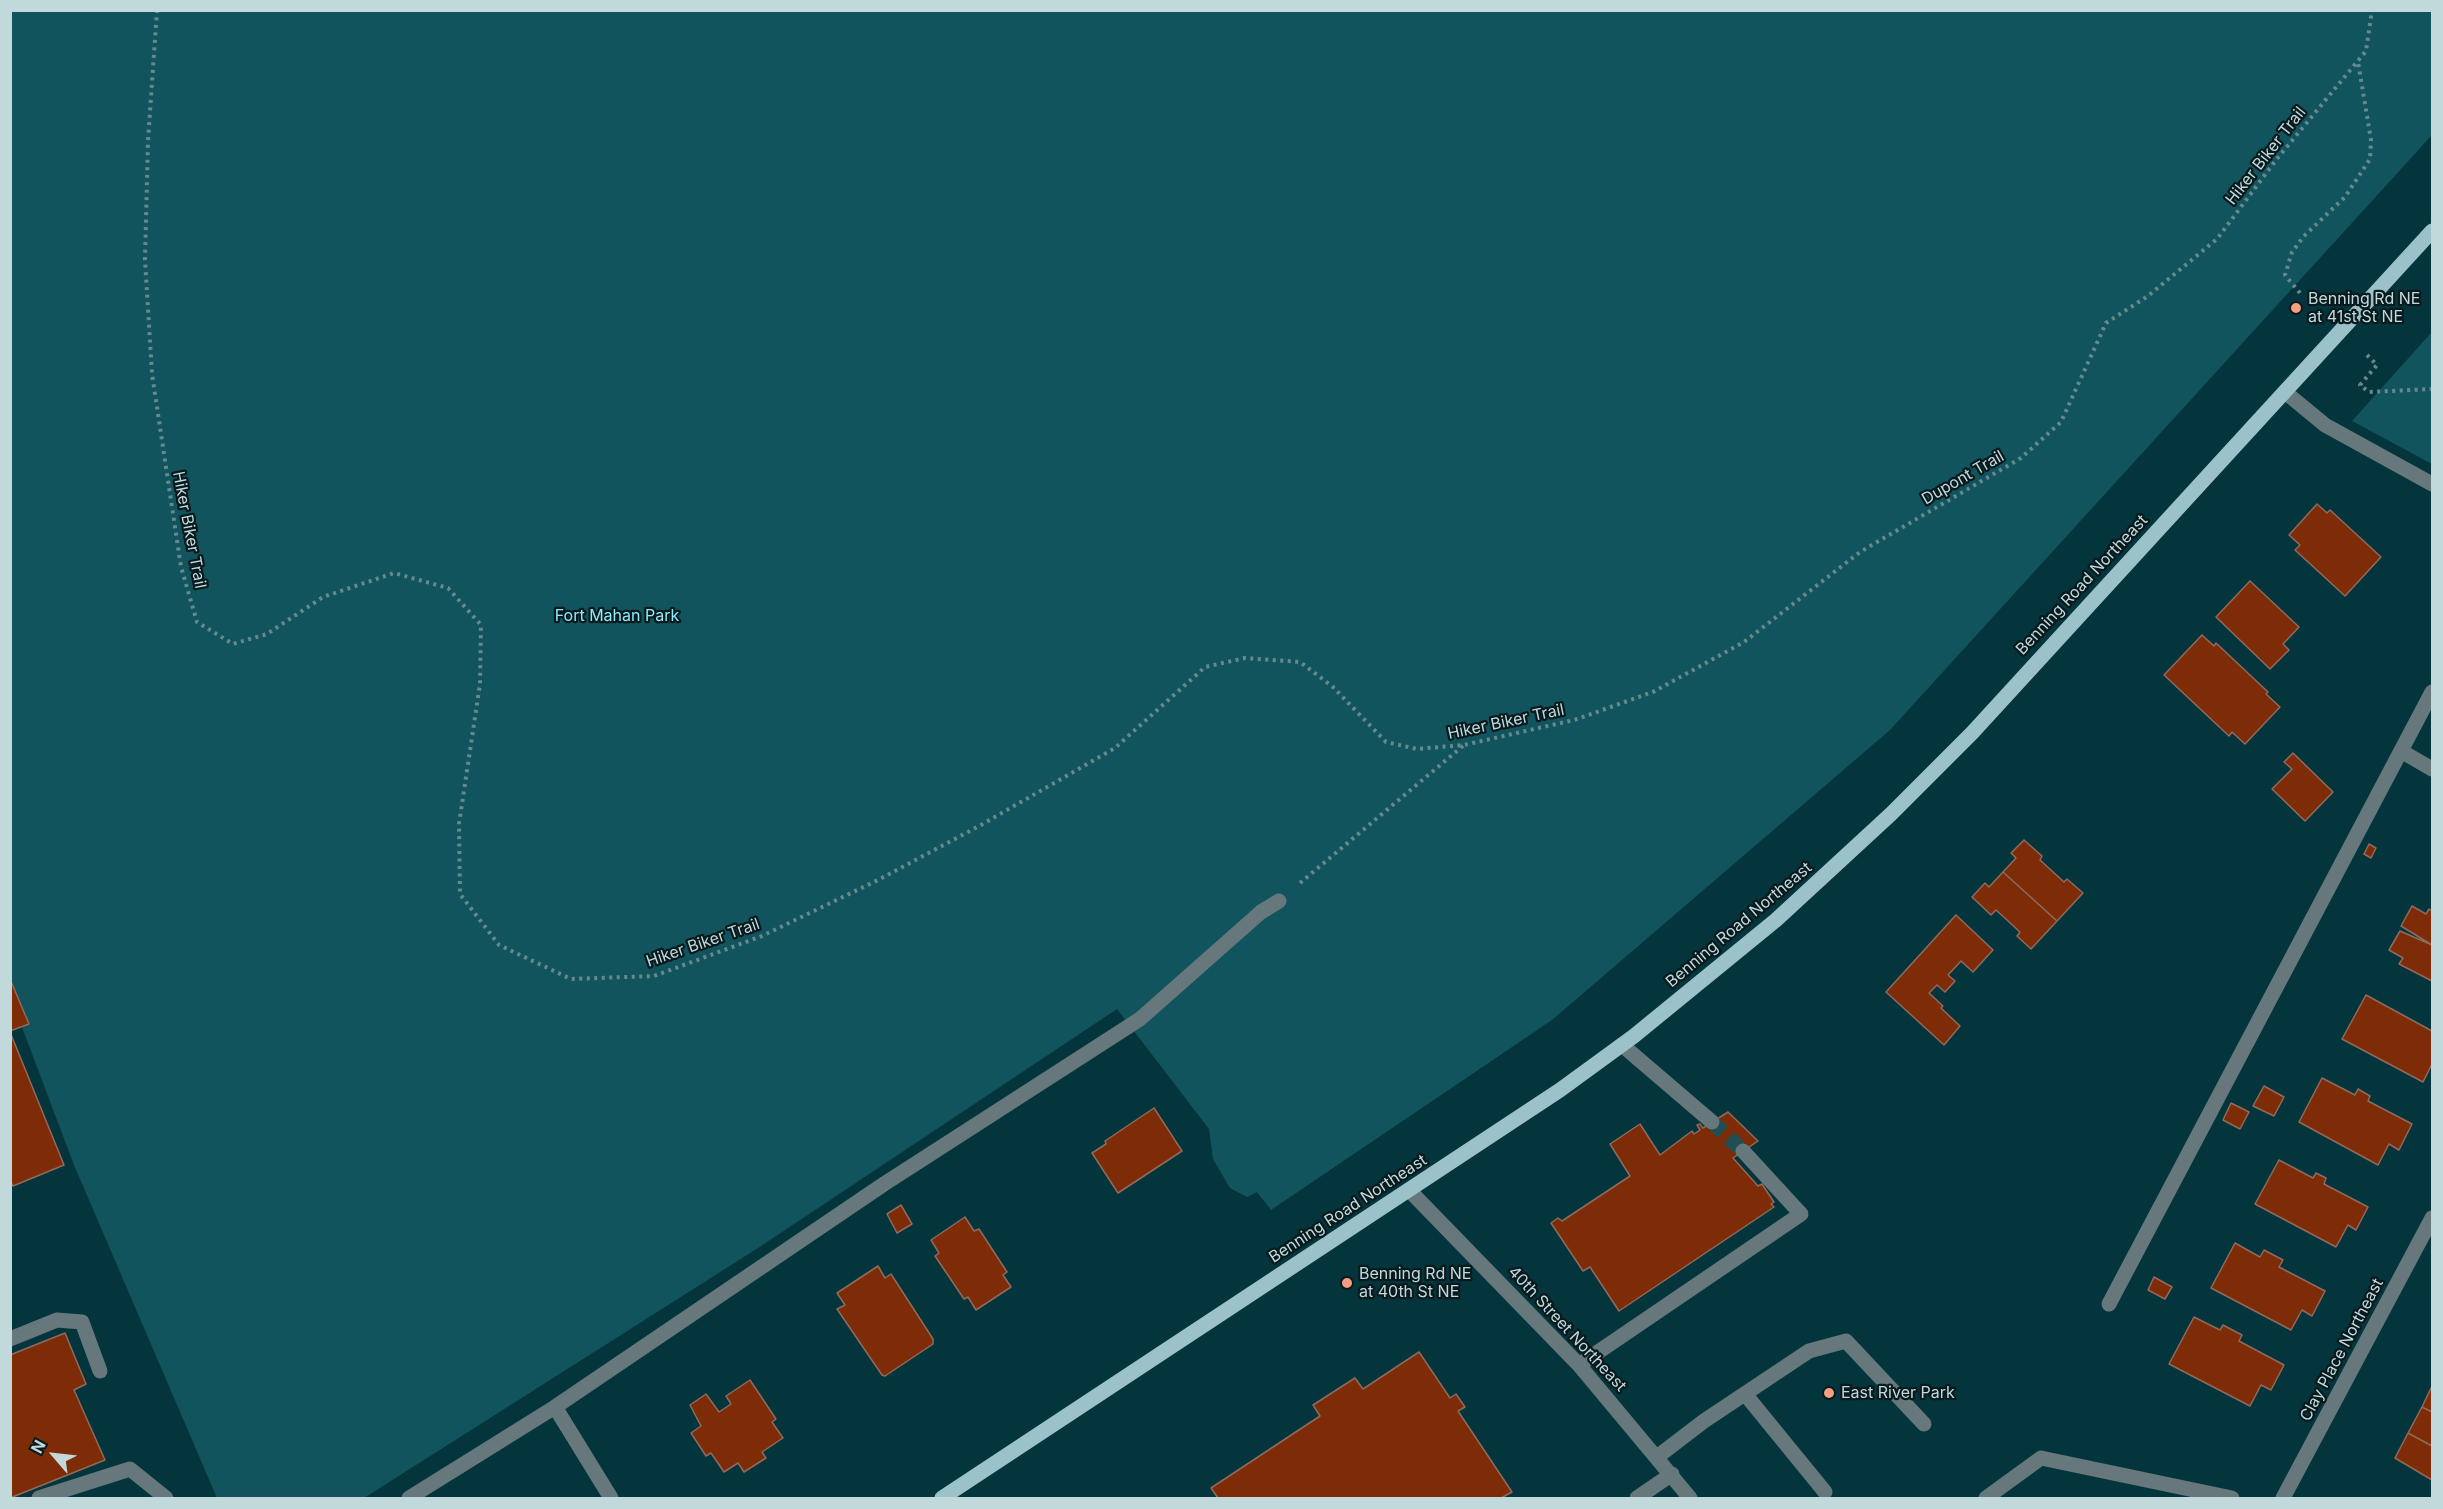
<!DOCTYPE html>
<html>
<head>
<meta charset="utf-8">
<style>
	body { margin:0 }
	#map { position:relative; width:2443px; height:1509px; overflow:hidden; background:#04353c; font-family:Inter,sans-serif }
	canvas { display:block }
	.frame { position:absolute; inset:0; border:12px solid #c2d9dc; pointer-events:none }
	.north { position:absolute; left:24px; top:1425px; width:60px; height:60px; -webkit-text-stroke:4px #081a1d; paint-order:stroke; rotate:298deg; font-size:16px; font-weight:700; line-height:24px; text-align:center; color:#c2d9dc }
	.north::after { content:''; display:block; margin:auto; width:21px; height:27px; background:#c2d9dc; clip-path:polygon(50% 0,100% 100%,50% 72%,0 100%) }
</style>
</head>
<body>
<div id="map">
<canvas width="2443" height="1509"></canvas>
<div class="frame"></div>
<div class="north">N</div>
</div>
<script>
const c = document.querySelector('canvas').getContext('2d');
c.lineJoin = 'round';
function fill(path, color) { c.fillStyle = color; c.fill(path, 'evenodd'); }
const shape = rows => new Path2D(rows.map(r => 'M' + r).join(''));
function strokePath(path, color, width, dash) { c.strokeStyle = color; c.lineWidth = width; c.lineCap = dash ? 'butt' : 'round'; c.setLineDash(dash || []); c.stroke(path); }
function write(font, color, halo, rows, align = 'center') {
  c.font = font + ' Inter,sans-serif'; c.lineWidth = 4.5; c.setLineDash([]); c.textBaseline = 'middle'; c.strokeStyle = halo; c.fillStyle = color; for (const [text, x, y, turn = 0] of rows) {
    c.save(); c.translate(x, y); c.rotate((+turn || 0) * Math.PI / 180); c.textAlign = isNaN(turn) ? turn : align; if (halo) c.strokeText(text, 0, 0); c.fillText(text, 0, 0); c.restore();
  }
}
const green = shape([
	[11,11,2432,11,2432,135,1890,730,1552,1020,1271,1210,1257,1192,1247,1197,1230,1188,1213,1159,1209,1129,1117,1009,758,1248,364,1498,217,1498,74,1165,11,998],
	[2432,332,2432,464,2352,421]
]);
const building = shape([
	[2317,504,2327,513,2330,510,2381,557,2345,596,2295,550,2300,545,2289,535,2317,504],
	[2250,581,2299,627,2283,644,2289,650,2270,669,2216,617,2250,581],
	[2202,635,2214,646,2216,643,2268,692,2266,694,2280,707,2245,744,2232,732,2229,736,2164,675,2202,635],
	[2293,753,2333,792,2305,821,2272,789,2292,769,2284,762,2293,753],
	[2024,840,2042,856,2040,860,2064,882,2067,879,2083,893,2057,921,2003,872,2016,858,2011,853,2024,840],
	[2369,844,2376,848,2371,858,2364,854,2369,844],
	[2003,872,2057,921,2031,949,2017,936,2020,932,1996,910,1991,915,1972,897,1985,883,1989,887,2003,872],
	[2412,906,2426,914,2429,909,2432,911,2432,945,2401,926,2412,906],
	[1956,915,1993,950,1973,972,1961,961,1948,975,1955,981,1945,992,1937,985,1929,993,1943,1006,1941,1008,1960,1026,1944,1045,1886,992,1956,915],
	[2400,931,2432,945,2432,981,2399,964,2403,958,2389,950,2400,931],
	[10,979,29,1024,10,1031,10,979],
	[2366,995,2432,1031,2432,1064,2423,1082,2342,1039,2366,995],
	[10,1032,64,1165,13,1186,10,1180,10,1032],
	[2322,1078,2355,1095,2358,1089,2370,1096,2368,1101,2412,1124,2399,1150,2389,1144,2378,1165,2299,1122,2322,1078],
	[2264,1086,2284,1097,2274,1116,2253,1106,2264,1086],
	[2231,1103,2249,1112,2240,1129,2223,1120,2231,1103],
	[1154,1108,1182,1151,1118,1193,1092,1153,1106,1144,1105,1141,1154,1108],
	[1728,1112,1758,1141,1733,1158,1758,1186,1762,1184,1774,1202,1771,1204,1774,1207,1619,1311,1590,1267,1583,1271,1551,1223,1558,1218,1562,1221,1630,1176,1610,1144,1640,1124,1660,1155,1692,1131,1694,1134,1700,1130,1697,1125,1700,1124,1703,1128,1728,1112],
	[2279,1160,2313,1178,2316,1173,2326,1178,2324,1184,2368,1207,2356,1230,2348,1225,2336,1247,2255,1204,2279,1160],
	[901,1205,912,1224,897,1233,887,1214,901,1205],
	[965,1217,974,1231,979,1229,1007,1272,1003,1275,1011,1287,976,1310,968,1297,964,1299,935,1256,939,1253,931,1240,965,1217],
	[2235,1243,2260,1257,2264,1250,2283,1260,2279,1267,2325,1291,2312,1316,2302,1310,2291,1330,2211,1288,2235,1243],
	[878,1266,885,1278,891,1274,933,1339,933,1344,885,1376,882,1375,837,1309,845,1305,837,1293,878,1266],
	[2154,1277,2172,1287,2165,1299,2148,1290,2154,1277],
	[2194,1317,2220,1330,2223,1325,2242,1335,2239,1341,2284,1365,2271,1390,2261,1385,2250,1406,2169,1364,2194,1317],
	[65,1333,86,1384,74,1390,105,1460,10,1498,10,1355,65,1333],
	[1419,1352,1450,1398,1456,1394,1465,1407,1458,1411,1512,1492,1501,1498,1218,1498,1211,1488,1320,1416,1313,1405,1355,1378,1363,1389,1419,1352],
	[750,1380,776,1419,772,1422,783,1438,762,1452,766,1458,744,1472,738,1463,724,1472,711,1453,706,1456,691,1433,701,1426,690,1405,706,1394,719,1412,731,1404,726,1396,750,1380],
	[2432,1386,2432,1412,2422,1407,2432,1386],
	[2422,1407,2432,1412,2432,1446,2408,1433,2422,1407],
	[2408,1433,2432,1446,2432,1480,2395,1458,2408,1433]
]);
const minorTunnel = shape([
	[1712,1122,1743,1151]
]);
const path = shape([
	[157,10,148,141,145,260,152,374,181,567,197,622,233,644,267,634,323,597,394,573,448,588,481,625,480,684,459,824,460,894,499,945,571,979,654,976,762,936,878,880,981,825,1115,748,1205,667,1245,658,1300,662,1333,687,1386,742,1417,749,1464,745,1574,720,1653,692,1744,642,1860,552,2021,458,2061,422,2106,323,2148,296,2217,239,2276,160,2366,51,2372,10],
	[2300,293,2285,275,2292,252,2304,236,2345,197,2370,159,2371,140,2358,62],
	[2367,355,2377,365,2360,385,2369,392,2432,389],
	[1300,883,1464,745]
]);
const minor = shape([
	[2285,392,2325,425,2432,484],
	[2401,751,2432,769],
	[1622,1045,1712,1122],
	[1409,1190,1579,1365,1690,1498],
	[2109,1304,2432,692],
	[10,1339,57,1320,82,1322,100,1371],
	[1579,1365,1801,1214,1743,1151],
	[1745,1394,1825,1492],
	[555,1407,884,1184,1140,1019,1261,912,1279,901],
	[1657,1457,1704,1421,1809,1351,1846,1341,1924,1424],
	[39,1498,130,1469,166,1498],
	[409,1498,555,1407,611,1498],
	[1637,1498,1672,1474],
	[1986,1498,2041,1458,2232,1498],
	[2283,1498,2432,1218]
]);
const major = shape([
	[942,1498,1560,1090,1634,1036,1776,920,1891,814,1972,733,2432,231]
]);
const markers = [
	[2296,308,6,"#f39f82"],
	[1347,1283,6,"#f39f82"],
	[1829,1393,6,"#f39f82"]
];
const streetNames = [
	["Hiker Biker Trail",2266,156,-52],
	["Dupont Trail",1963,478,-30],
	["Hiker Biker Trail",189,530,79],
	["Benning Road Northeast",2082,585,-47],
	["Hiker Biker Trail",1506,722,-12],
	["Benning Road Northeast",1739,925,-40],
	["Hiker Biker Trail",703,943,-19],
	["Benning Road Northeast",1348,1209,-33],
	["40th Street Northeast",1567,1329,47],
	["Clay Place Northeast",2342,1350,-62]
];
const poiNames = [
	["Benning Rd NE",2308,299],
	["at 41st St NE",2308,317],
	["Benning Rd NE",1359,1274],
	["at 40th St NE",1359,1292],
	["East River Park",1841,1393]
];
const parkNames = [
	["Fort Mahan Park",617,616]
];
fill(green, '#12545d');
fill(building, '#7e2c07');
strokePath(building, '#8e6b5e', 1.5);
strokePath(minorTunnel, '#204e54', 15, [15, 8]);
strokePath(path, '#66898e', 4, [3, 4.5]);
strokePath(minor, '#66787b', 15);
strokePath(major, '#9bc2c8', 15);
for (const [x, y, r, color] of markers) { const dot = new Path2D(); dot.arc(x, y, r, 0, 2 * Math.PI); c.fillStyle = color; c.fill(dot); strokePath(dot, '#081a1d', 2); }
write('16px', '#c2d9dc', '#081a1d', streetNames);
write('16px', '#c2d9dc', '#081a1d', poiNames, 'left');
write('16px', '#8ceaf9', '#081a1d', parkNames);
</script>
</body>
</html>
